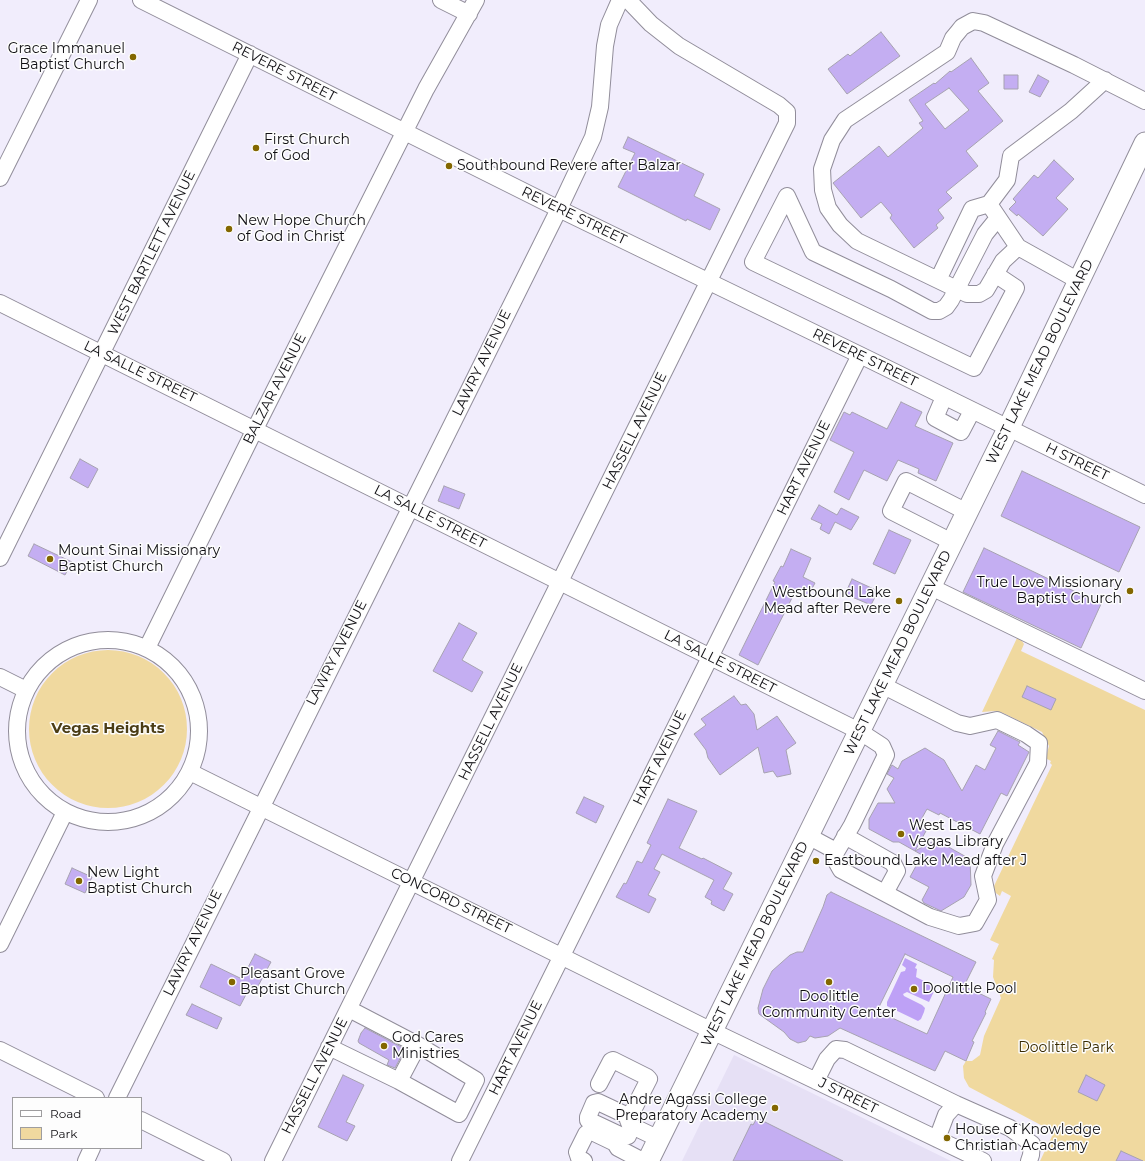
<!DOCTYPE html>
<html>
<head>
<meta charset="utf-8">
<style>
	body { margin:0 }
	#map { position:relative; width:1145px; height:1161px; overflow:hidden; background:#f1edfc; font-family:Montserrat,sans-serif }
	canvas { display:block }
	.legend { position:absolute; left:12px; top:1097px; width:130px; height:52px; box-sizing:border-box; background:#fdfdfd; border:1px solid #9e9d9f; margin:0; padding:5px 7px; list-style:none; font-size:12px; color:#0f0e12 }
	.legend li { display:flex; align-items:center; gap:8px; height:20px }
	.legend b { width:20px; border:1px solid #9e9d9f }
</style>
</head>
<body>
<div id="map">
<canvas width="1145" height="1161"></canvas>
<ul class="legend">
<li><b style="height:5px;background:#fff"></b>Road</li>
<li><b style="height:11px;background:#f0d99f"></b>Park</li>
</ul>
</div>
<script>
const c = document.querySelector('canvas').getContext('2d');
c.lineJoin = 'round';
function fill(path, color) { c.fillStyle = color; c.fill(path, 'evenodd'); }
const shape = rows => new Path2D(rows.map(r => 'M' + r).join(''));
function strokePath(path, color, width, dash) { c.strokeStyle = color; c.lineWidth = width; c.lineCap = dash ? 'butt' : 'round'; c.setLineDash(dash || []); c.stroke(path); }
function write(font, color, halo, rows, align = 'center') {
  c.font = font + ' Montserrat,sans-serif'; c.lineWidth = 3; c.setLineDash([]); c.textBaseline = 'middle'; c.strokeStyle = halo; c.fillStyle = color; for (const [text, x, y, turn = 0] of rows) {
    c.save(); c.translate(x, y); c.rotate((+turn || 0) * Math.PI / 180); c.textAlign = isNaN(turn) ? turn : align; if (halo) c.strokeText(text, 0, 0); c.fillText(text, 0, 0); c.restore();
  }
}
const built = shape([
	[734,1055,951,1161,682,1161]
]);
const green = shape([
	[1017,638,1022,641,1024,644,1021,651,1145,710,1145,1161,1040,1161,1054,1132,969,1087,964,1078,963,1066,966,1061,972,1061,980,1055,984,1036,1001,998,993,977,994,960,992,959,999,944,990,940,1011,896,1002,891,1000,896,993,891,994,886,1052,765,1050,763,1051,761,1047,759,1046,757,1049,746,1042,732,1003,713,995,711,982,712],
	'29 729a79 79 0 1 1 158 0a79 79 0 1 1-158 0Z'
]);
const water = shape([
	[905,958,917,964,915,968,917,969,916,977,936,987,929,1002,907,992,903,994,904,996,922,1005,925,1008,924,1012,921,1019,918,1021,887,1006,887,1002,901,972,905,971,906,968,902,965]
]);
const building = shape([
	[881,32,900,56,847,94,828,69,848,54,850,56,881,32],
	[971,58,989,83,978,91,1003,121,966,151,978,166,946,192,952,198,938,210,944,218,936,225,938,228,914,248,890,218,892,215,881,202,861,218,833,183,879,146,888,157,923,128,919,123,923,121,909,100,934,83,935,84,950,71,951,72,971,58],
	[949,88,969,110,945,129,925,104,949,88],
	[1004,75,1018,75,1018,89,1004,89,1004,75],
	[1038,75,1049,81,1040,97,1029,92,1038,75],
	[628,137,704,174,694,196,720,209,710,230,687,219,686,221,618,187,635,153,623,148,628,137],
	[1054,160,1074,179,1056,198,1068,209,1043,236,1018,214,1017,216,1009,209,1016,202,1013,199,1034,175,1038,178,1054,160],
	[901,402,922,412,915,426,953,443,936,481,918,473,919,469,898,460,887,481,864,470,849,500,834,492,854,452,830,440,844,412,850,415,852,412,887,429,901,402],
	[80,459,98,469,88,488,70,478,80,459],
	[1022,471,1140,527,1119,572,1001,516,1022,471],
	[444,486,465,494,459,509,438,501,444,486],
	[819,505,837,515,841,508,859,517,851,530,835,522,829,534,820,529,822,524,811,519,819,505],
	[889,530,911,540,895,574,873,564,889,530],
	[34,544,72,562,65,575,28,556,34,544],
	[984,548,1101,604,1081,648,963,592,984,548],
	[791,549,811,558,803,577,815,583,807,598,795,592,758,665,739,655,775,582,773,581,781,566,783,567,791,549],
	[852,579,878,591,871,605,845,594,852,579],
	[459,623,477,633,462,660,483,672,472,692,433,671,459,623],
	[1027,686,1056,699,1051,710,1022,697,1027,686],
	[734,696,741,705,746,704,754,714,757,730,777,716,796,743,786,750,791,774,777,777,773,771,764,773,758,747,720,775,708,758,706,750,694,734,706,725,701,719,734,696],
	[998,731,1020,742,1018,745,1029,752,1007,796,1001,793,980,834,940,813,939,815,927,809,918,825,926,831,915,851,899,842,893,842,869,829,869,819,878,803,895,803,887,789,894,778,887,774,892,765,898,769,902,761,925,748,944,760,962,791,976,765,985,770,996,748,990,745,998,731],
	[584,797,604,806,596,823,576,813,584,797],
	[668,799,697,811,679,848,702,859,703,858,732,873,723,889,733,894,724,911,711,904,712,901,705,897,714,880,662,854,654,869,660,872,648,895,656,899,649,913,616,897,624,883,626,884,637,861,642,863,651,845,647,843,668,799],
	[936,840,970,859,971,885,964,897,941,911,924,903,922,900,929,887,910,877,922,855,915,851,936,840],
	[72,868,92,877,85,893,65,884,72,868],
	[831,892,976,962,964,986,991,999,985,1012,986,1013,972,1041,974,1042,966,1061,945,1051,935,1071,840,1028,828,1036,815,1038,810,1036,806,1041,798,1043,790,1039,784,1032,759,1014,758,1008,763,989,772,971,790,955,797,952,803,952,823,907,827,895,831,892],
	[905,954,953,977,927,1034,877,1011,905,954],
	[255,954,271,962,257,988,251,985,240,1006,200,987,211,964,242,979,255,954],
	[192,1004,222,1018,217,1029,186,1015,192,1004],
	[365,1028,405,1049,395,1068,387,1065,389,1060,359,1043,358,1041,361,1033,365,1028],
	[343,1075,364,1085,346,1122,355,1126,347,1141,318,1127,343,1075],
	[1086,1075,1105,1085,1097,1101,1078,1092,1086,1075],
	[757,1118,843,1161,733,1161,751,1124,753,1125,757,1118],
	[1121,1151,1143,1161,1116,1161,1121,1151]
]);
const minor = shape([
	[141,0,559,209,860,355,1145,495],
	[441,0,469,14],
	[0,178,89,0],
	[1018,247,989,204,1007,180,1011,156,1071,111,1105,80],
	[995,274,1016,288,974,368,753,262,787,196,813,252,891,289,932,311,939,311,946,307,951,300,985,234,998,218],
	[938,280,972,209,989,204],
	[1079,281,1018,247,1003,261,986,290,979,294,967,294,857,241,840,225,828,208,823,190,822,169,832,140,845,120,947,52,953,38,958,32,962,27,973,21,984,23,1074,65,1145,101],
	[0,303,859,731,882,746,886,755,852,825,835,854],
	[944,397,935,418,961,432,972,411],
	[952,542,891,511,906,481,967,512],
	[0,558,250,54],
	[931,587,1145,691],
	'17 731a91 91 0 1 1 182 0a91 91 0 1 1-182 0Z',
	[147,648,255,429,426,89,476,0],
	[0,677,26,690],
	[190,772,712,1031,983,1161],
	[808,836,834,850,837,863,841,870,930,917,959,926,975,923,988,900,983,876,995,844,1038,763,1039,743,1026,734,997,720,970,726,957,723,882,685],
	[845,836,893,863,897,871,885,893],
	[0,944,65,812],
	[329,1047,399,1081,418,1045,349,1009],
	[0,1050,96,1098],
	[399,1081,459,1114,476,1080,418,1045],
	[816,1081,827,1059,836,1049,845,1050,956,1104],
	[599,1084,611,1061,613,1060,647,1077,649,1079,628,1120,630,1125,659,1139],
	[117,1098,559,209,593,137,600,107,605,46,609,25,620,0],
	[630,1117,598,1102,594,1103,588,1117,588,1120,624,1137,628,1136,632,1126],
	[141,1120,223,1161],
	[937,1139,946,1115,956,1104,1010,1128,1032,1144,1031,1155,1029,1161],
	[86,1161,92,1148],
	[273,1161,787,123,787,112,779,105,679,46,651,24,628,0],
	[460,1161,860,355],
	[584,1161,579,1158,577,1152,586,1134,590,1131,615,1143,618,1148,643,1161]
]);
const major = shape([
	[648,1161,1008,429,1145,143]
]);
const markers = [
	[133,57,4,"#836700"],
	[256,148,4,"#836700"],
	[449,166,4,"#836700"],
	[229,229,4,"#836700"],
	[50,559,4,"#836700"],
	[1130,591,4,"#836700"],
	[899,601,4,"#836700"],
	[901,834,4,"#836700"],
	[816,861,4,"#836700"],
	[79,881,4,"#836700"],
	[232,982,4,"#836700"],
	[829,982,4,"#836700"],
	[914,989,4,"#836700"],
	[384,1046,4,"#836700"],
	[775,1108,4,"#836700"],
	[947,1138,4,"#836700"]
];
const poiNames = [
	["Grace Immanuel",125,49,"right"],
	["Baptist Church",125,65,"right"],
	["First Church",264,140],
	["of God",264,156],
	["Southbound Revere after Balzar",457,166],
	["New Hope Church",237,221],
	["of God in Christ",237,237],
	["Mount Sinai Missionary",58,551],
	["Baptist Church",58,567],
	["True Love Missionary",1122,583,"right"],
	["Baptist Church",1122,599,"right"],
	["Westbound Lake",891,593,"right"],
	["Mead after Revere",891,609,"right"],
	["West Las",909,826],
	["Vegas Library",909,842],
	["Eastbound Lake Mead after J",824,861],
	["New Light",87,873],
	["Baptist Church",87,889],
	["Pleasant Grove",240,974],
	["Baptist Church",240,990],
	["Doolittle Pool",922,989],
	["Doolittle",829,997,"center"],
	["Community Center",829,1013,"center"],
	["God Cares",392,1038],
	["Ministries",392,1054],
	["Andre Agassi College",767,1100,"right"],
	["Preparatory Academy",767,1116,"right"],
	["House of Knowledge",955,1130],
	["Christian Academy",955,1146]
];
const streetNames = [
	["REVERE STREET",284,72,27],
	["REVERE STREET",574,216,26],
	["WEST BARTLETT AVENUE",152,253,-64],
	["REVERE STREET",865,358,26],
	["WEST LAKE MEAD BOULEVARD",1040,362,-64],
	["LAWRY AVENUE",482,363,-64],
	["LA SALLE STREET",140,372,26],
	["BALZAR AVENUE",275,389,-63],
	["HASSELL AVENUE",635,431,-64],
	["H STREET",1077,462,26],
	["HART AVENUE",804,468,-64],
	["LA SALLE STREET",430,517,27],
	["LAWRY AVENUE",337,653,-63],
	["WEST LAKE MEAD BOULEVARD",898,653,-64],
	["LA SALLE STREET",720,662,27],
	["HASSELL AVENUE",491,722,-64],
	["HART AVENUE",660,758,-64],
	["CONCORD STREET",451,901,26],
	["LAWRY AVENUE",193,943,-64],
	["WEST LAKE MEAD BOULEVARD",755,944,-64],
	["HART AVENUE",516,1048,-64],
	["HASSELL AVENUE",315,1076,-63],
	["J STREET",848,1096,26]
];
const parkNames = [
	["Doolittle Park",1066,1048]
];
const neighbourhoodNames = [
	["Vegas Heights",108,729]
];
fill(built, '#e6e0f5');
fill(green, '#f0d99f');
fill(water, '#bea1f6');
fill(building, '#c4aef2');
strokePath(building, '#a6a2b0', 1);
strokePath(minor, '#918d9a', 18);
strokePath(major, '#918d9a', 23);
strokePath(minor, '#fff', 16);
strokePath(major, '#fff', 21);
for (const [x, y, r, color] of markers) { const dot = new Path2D(); dot.arc(x, y, r, 0, 2 * Math.PI); c.fillStyle = color; c.fill(dot); strokePath(dot, '#fdfdfd', 1.5); }
write('14px', '#0f0e12', '#fdfdfd', poiNames, 'left');
write('14px', '#0f0e12', '#fdfdfd', streetNames);
write('14px', '#3a2c01', '#fdfdfd', parkNames);
write('bold 15px', '#4b3d15', '#fdfdfd', neighbourhoodNames);
</script>
</body>
</html>
